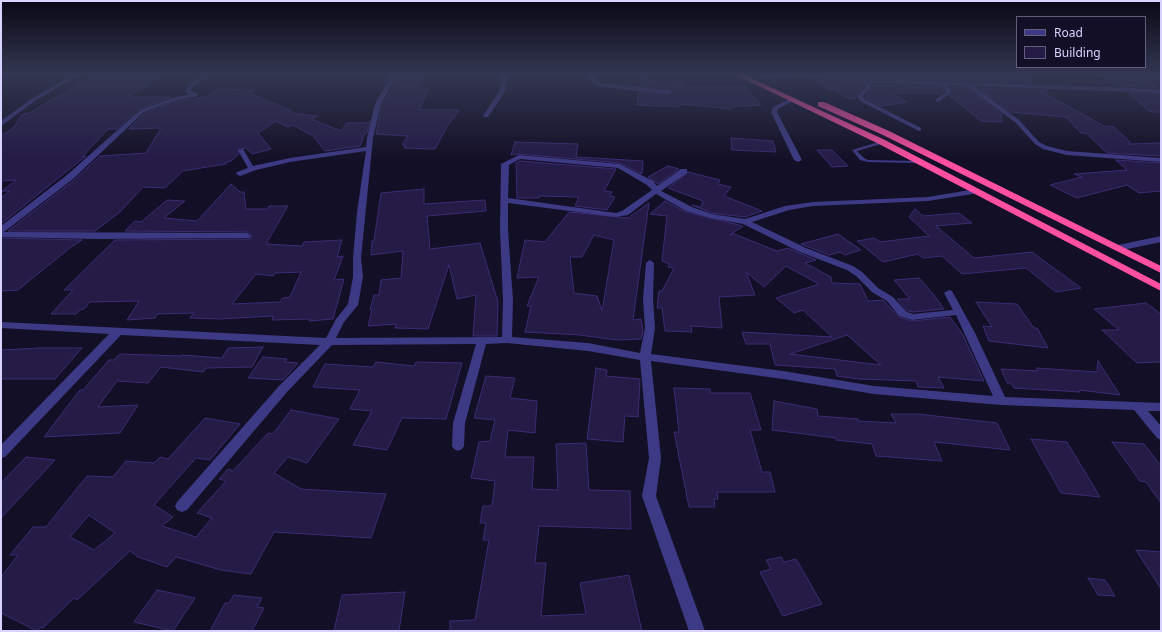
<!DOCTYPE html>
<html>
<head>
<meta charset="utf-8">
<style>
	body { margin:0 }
	#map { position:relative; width:1162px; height:632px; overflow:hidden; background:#130f26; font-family:"Noto Sans",sans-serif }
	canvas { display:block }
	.frame { position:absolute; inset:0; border:2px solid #d9d4ff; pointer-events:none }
	.legend { position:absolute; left:1016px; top:16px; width:130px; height:52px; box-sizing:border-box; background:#130f26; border:1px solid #625e7d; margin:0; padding:5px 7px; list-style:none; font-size:12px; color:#d9d4ff }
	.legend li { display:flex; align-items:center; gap:8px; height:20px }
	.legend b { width:20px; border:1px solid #625e7d }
</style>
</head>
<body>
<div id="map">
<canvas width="1162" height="632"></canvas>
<div class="frame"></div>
<ul class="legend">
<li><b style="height:5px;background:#3d3a85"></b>Road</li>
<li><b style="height:11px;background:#241b47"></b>Building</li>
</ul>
</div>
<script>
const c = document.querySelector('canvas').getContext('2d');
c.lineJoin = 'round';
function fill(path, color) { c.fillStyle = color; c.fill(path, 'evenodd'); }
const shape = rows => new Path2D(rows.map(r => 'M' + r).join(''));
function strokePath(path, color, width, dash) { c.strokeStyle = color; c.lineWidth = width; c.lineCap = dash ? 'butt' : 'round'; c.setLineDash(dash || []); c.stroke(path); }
const building = shape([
	[96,74,166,74,128,97,170,97,139,109,117,129,108,129,82,157,86,156,1,224,1,198,10,191,2,191,16,180,1,181,1,136,13,128,23,114,29,113,96,74],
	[821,74,1018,74,1035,83,871,78,821,74],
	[1097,74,1161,74,1161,78,1146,82,1157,87,1119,86,1097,74],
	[641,75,666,87,667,81,682,81,682,86,745,87,761,105,732,107,731,109,680,104,680,107,637,105,639,92,669,95,673,92,669,89,640,85,641,75],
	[400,77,425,77,417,88,429,88,419,110,459,110,446,128,435,149,404,148,406,145,402,145,408,136,376,134,382,105,400,77],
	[812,80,863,83,863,87,856,95,856,98,849,99,834,89,829,90,812,80],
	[872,85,938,86,944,89,944,91,942,93,891,93,907,102,881,106,865,98,872,89,872,85],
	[951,87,965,87,1001,113,1002,122,981,121,950,96,953,92,951,87],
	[979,88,1047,90,1049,91,1040,91,1104,126,1114,127,1130,142,1129,144,1161,143,1161,156,1107,153,1086,133,1081,133,1066,117,1011,112,979,88],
	[217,89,255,90,251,94,292,111,292,113,318,116,311,119,341,131,347,123,367,123,370,121,367,133,365,133,360,146,325,151,313,136,293,125,288,127,276,121,258,133,271,149,252,154,246,148,238,149,239,154,231,161,226,162,226,164,183,171,165,188,143,187,120,212,95,231,8,231,74,180,100,156,146,153,161,128,129,129,145,113,173,102,207,97,217,89],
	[1129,93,1161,94,1161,112,1150,112,1129,93],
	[731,138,773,141,776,152,732,150,731,138],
	[515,142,578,144,576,157,643,161,642,174,620,163,519,154,511,155,515,142],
	[817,150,832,150,848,166,832,167,817,150],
	[1116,160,1161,163,1161,191,1139,193,1127,185,1077,198,1050,185,1082,177,1074,174,1127,170,1116,160],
	[520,161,616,169,604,191,612,192,610,196,615,197,607,210,575,206,579,197,539,196,539,198,517,198,516,163,520,161],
	[668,166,679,169,658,184,648,177,668,166],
	[688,172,720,180,718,184,731,187,724,196,762,211,745,217,712,213,692,205,701,207,703,201,668,188,688,172],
	[231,184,240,192,244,192,246,209,268,209,269,206,288,206,266,244,302,246,304,242,342,240,337,257,343,256,334,280,344,279,333,319,309,321,310,319,272,320,273,316,220,319,190,318,194,313,157,314,155,318,127,320,139,301,90,302,84,309,80,310,76,314,51,314,73,290,64,290,115,240,251,239,252,236,247,232,125,231,135,221,141,222,167,200,185,201,164,218,197,221,231,184],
	[301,272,290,297,283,298,280,302,232,304,256,274,273,276,275,273,301,272],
	[424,189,424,204,485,200,486,211,427,216,430,249,480,243,498,302,497,336,473,336,476,295,457,299,449,265,428,329,395,328,396,324,368,326,372,310,370,310,374,295,379,295,381,280,401,278,403,251,371,255,372,241,374,241,381,193,424,189],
	[665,201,686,212,743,226,730,235,734,234,777,251,788,248,816,260,805,263,831,277,832,283,860,284,868,301,883,300,899,317,912,321,950,317,963,335,984,381,938,377,944,388,918,387,916,381,859,379,837,376,835,369,775,365,770,344,746,344,742,332,832,337,803,310,794,313,776,298,819,284,786,266,764,287,746,272,755,295,719,297,722,328,691,326,692,332,665,331,662,308,657,308,659,291,662,291,674,268,668,267,669,264,662,261,667,216,650,214,665,201],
	[847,335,881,365,790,354,847,335],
	[649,203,633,320,641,319,643,331,641,339,616,340,580,335,525,332,531,306,527,306,539,277,517,278,525,240,545,242,569,212,628,218,649,203],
	[594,235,614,240,602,311,597,296,574,293,570,257,582,257,594,235],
	[915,209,923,216,959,213,972,223,936,226,974,258,1032,252,1081,288,1056,292,1026,268,962,274,942,256,923,258,918,254,883,262,857,241,874,238,880,242,929,236,909,217,915,209],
	[838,234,861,250,845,255,840,252,829,255,801,244,838,234],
	[1,238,82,240,71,247,18,290,1,291,1,238],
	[919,278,934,295,944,309,913,312,908,311,897,299,910,299,894,280,919,278],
	[976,302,1017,304,1034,328,1037,328,1048,348,989,341,983,326,992,327,976,302],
	[1146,303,1161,314,1161,362,1137,363,1102,330,1119,330,1094,309,1146,303],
	[263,347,252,367,206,368,203,372,161,367,148,383,117,381,98,407,138,405,120,433,44,437,80,390,83,390,109,360,114,360,120,354,181,356,182,355,222,358,228,348,263,347],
	[39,348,82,348,55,379,1,379,1,350,39,348],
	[263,357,287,359,285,362,298,363,283,380,248,378,263,357],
	[1098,361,1120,395,1079,390,1080,392,1014,388,1011,383,1007,383,1001,369,1038,371,1036,368,1097,372,1098,361],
	[376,362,414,366,416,362,462,363,446,419,402,418,387,450,353,445,372,411,350,409,360,390,313,387,325,364,373,367,376,362],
	[596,368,607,370,606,376,640,379,638,417,625,416,623,442,587,439,596,368],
	[486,376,515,378,510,398,537,401,535,433,508,430,505,457,534,457,532,489,558,490,556,444,586,443,589,490,630,491,631,529,539,526,535,563,546,563,541,616,586,614,580,583,629,575,642,631,450,631,450,621,475,620,489,540,483,540,486,523,480,523,483,506,492,506,495,481,471,478,479,442,490,441,495,420,474,418,486,376],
	[674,388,710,389,710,393,750,393,761,430,750,430,762,472,770,472,775,492,717,492,718,499,714,499,715,507,689,507,674,432,679,432,674,388],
	[774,401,817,409,818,416,858,419,858,421,896,423,891,414,918,414,997,423,1010,450,934,442,942,461,876,456,872,444,836,440,836,438,772,430,774,401],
	[291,410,339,419,307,463,288,457,274,473,301,489,386,494,371,538,274,532,251,574,221,570,176,557,167,567,138,557,130,551,77,600,74,598,43,628,41,627,37,631,1,613,1,577,18,555,10,555,33,527,46,527,87,476,113,477,126,461,154,463,160,457,168,459,205,418,240,424,210,460,196,458,154,505,173,517,162,526,196,537,212,518,197,513,226,481,219,479,228,469,233,471,268,433,273,434,291,410],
	[89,515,115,533,94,550,70,537,89,515],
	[1031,439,1067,442,1100,497,1061,493,1031,439],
	[1112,442,1144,444,1161,466,1161,503,1146,482,1140,481,1112,442],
	[26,457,55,460,1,518,1,483,26,457],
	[1136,550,1161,552,1161,589,1136,550],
	[781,557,784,562,796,559,822,604,783,616,760,572,771,569,766,560,781,557],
	[1088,578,1105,580,1115,596,1098,595,1088,578],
	[157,590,195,598,173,631,134,622,157,590],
	[405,592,399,631,334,631,342,595,405,592],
	[234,595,262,598,257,607,264,608,252,631,210,631,225,603,229,603,234,595]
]);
const lane = shape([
	[882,141,884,142,884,143,857,151,864,158,868,160,918,161,920,162,918,163,868,162,860,160,852,150,882,141]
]);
const street = shape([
	[74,74,81,74,35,101,1,126,1,121,31,99,74,74],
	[206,74,213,74,194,86,190,90,198,94,198,96,173,101,144,112,73,179,4,232,247,233,251,236,250,238,96,239,1,237,1,226,67,175,140,110,169,99,190,94,185,92,185,90,190,84,206,74],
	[392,74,398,74,381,104,373,138,361,258,363,277,358,305,344,322,336,338,502,337,503,300,500,230,501,164,519,155,620,164,653,181,657,186,681,169,687,169,687,173,661,191,692,207,712,214,745,219,785,206,813,202,928,197,976,189,979,189,979,193,928,201,813,206,789,210,752,222,806,248,853,266,862,272,878,288,893,297,907,312,913,314,953,310,944,293,949,290,952,291,975,333,1005,397,1161,403,1161,411,1148,411,1161,426,1161,440,1157,438,1134,410,1001,405,874,394,783,379,651,361,661,458,656,496,705,631,689,631,642,496,649,458,640,360,588,351,507,343,486,344,465,423,464,446,462,449,458,451,454,449,452,446,453,423,476,344,332,345,287,392,187,510,182,512,177,510,175,506,177,502,279,386,320,345,121,335,5,457,1,458,1,445,109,334,1,328,1,322,326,338,336,319,348,304,353,277,353,258,357,212,366,151,290,162,256,170,240,176,236,174,237,172,248,168,238,150,243,149,253,166,290,158,366,147,367,138,375,104,392,74],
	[520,159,618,168,647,185,652,190,622,211,616,213,508,198,509,165,520,159],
	[656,194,686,211,711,218,743,224,800,252,847,270,856,276,872,292,887,301,899,316,912,320,956,315,993,396,874,386,783,371,651,354,655,328,653,299,654,263,650,260,646,263,643,299,645,328,640,353,588,343,512,337,513,300,508,230,508,203,616,217,628,215,656,194],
	[502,74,508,74,506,90,488,117,484,117,483,116,500,90,502,74],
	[586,74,592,74,597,81,602,83,669,90,672,92,669,94,601,87,593,83,586,74],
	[800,74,871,79,1161,89,1161,93,974,86,1019,120,1039,142,1047,146,1067,151,1161,158,1161,162,1067,155,1043,149,1035,144,1015,122,966,86,948,85,952,92,938,102,936,101,936,99,946,92,945,88,938,85,870,83,871,88,863,96,864,99,921,128,921,130,919,131,860,101,857,96,865,88,864,82,793,77,763,79,760,77,763,75,800,74],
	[793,97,796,99,795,100,778,109,777,112,802,160,798,162,794,160,771,112,773,107,793,97],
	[1161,236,1161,242,1118,251,1114,248,1118,245,1161,236]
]);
const highway = shape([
	[734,74,742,74,885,140,1161,284,1161,291,879,144,734,74],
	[818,102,824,102,889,131,1161,266,1161,273,883,135,818,106,818,102]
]);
fill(building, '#241b47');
strokePath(building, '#3b2d73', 1);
fill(lane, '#3d3a85');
fill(street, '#3d3a85');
fill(highway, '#ff4fa3');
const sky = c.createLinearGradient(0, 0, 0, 162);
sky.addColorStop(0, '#0a0815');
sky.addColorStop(0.46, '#333752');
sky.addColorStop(1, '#33375200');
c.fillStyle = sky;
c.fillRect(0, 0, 1162, 162);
</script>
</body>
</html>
